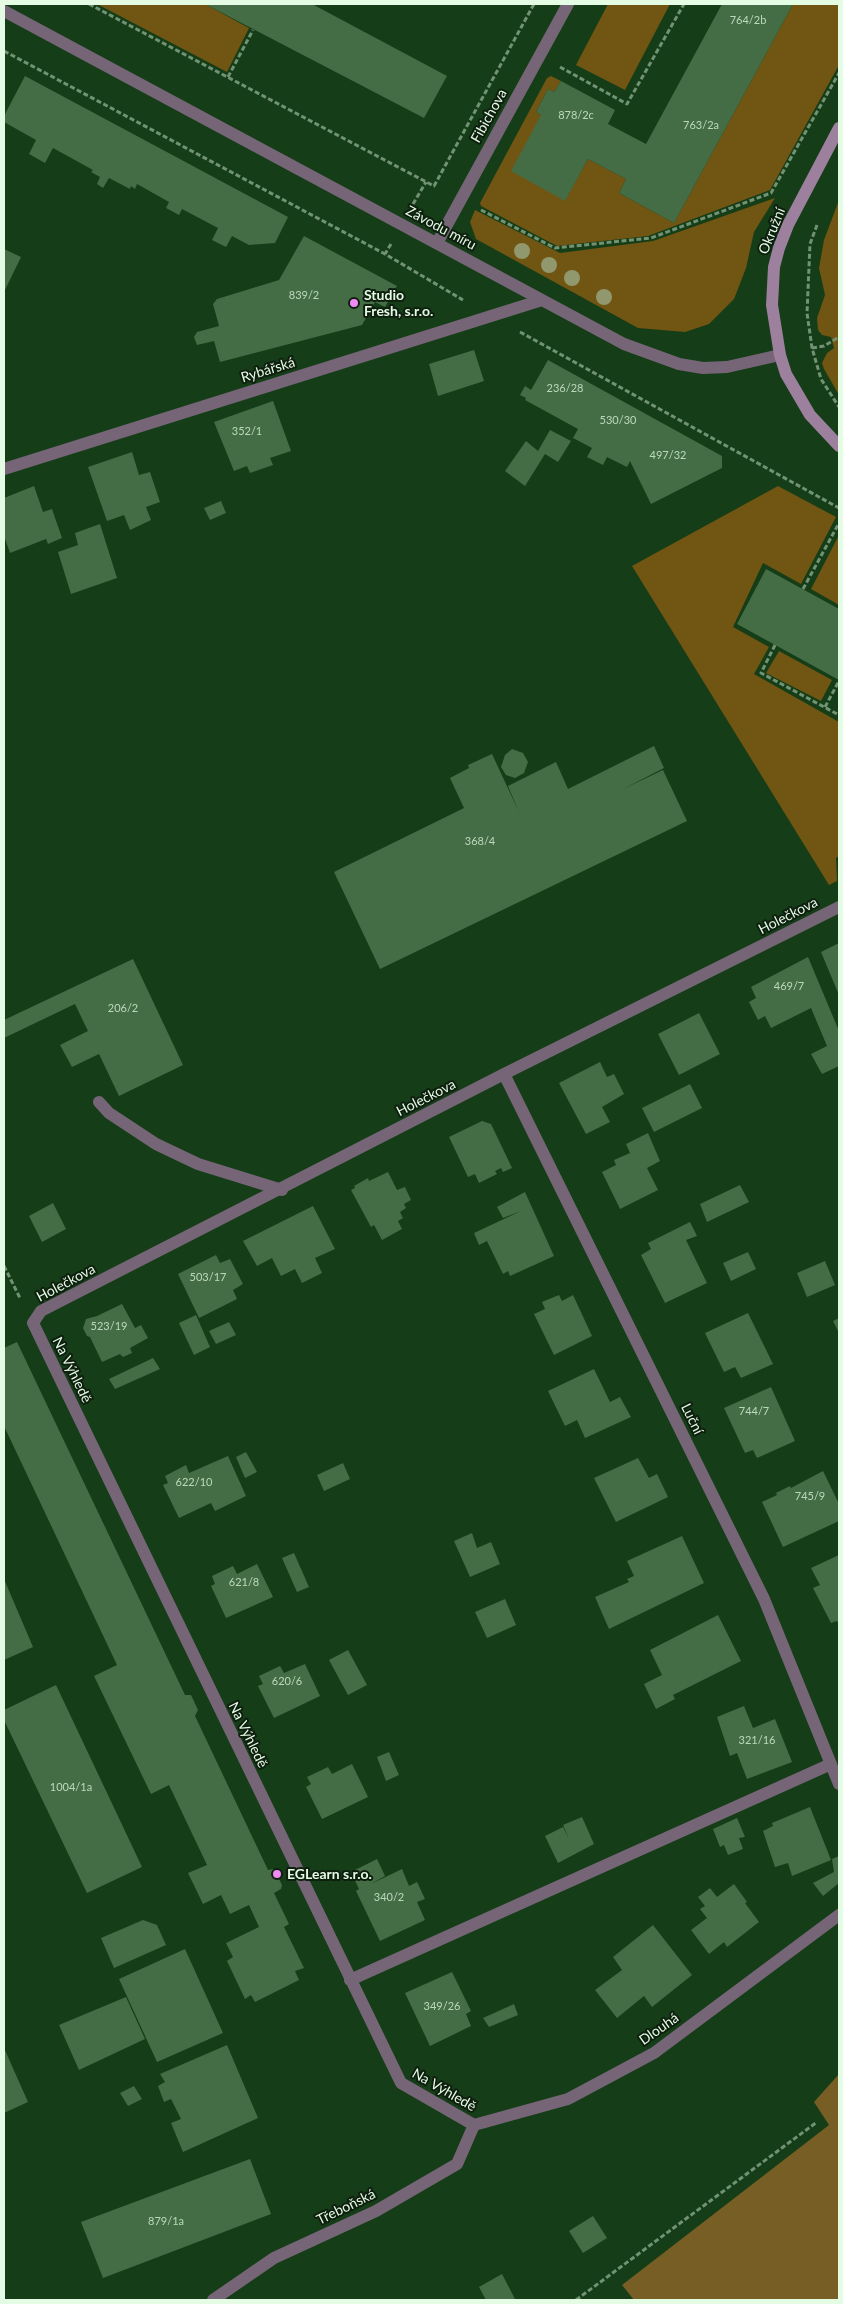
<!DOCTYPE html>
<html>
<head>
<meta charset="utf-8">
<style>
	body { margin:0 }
	#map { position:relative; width:843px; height:2304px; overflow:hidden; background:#153d18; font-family:Lato,sans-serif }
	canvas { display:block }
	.frame { position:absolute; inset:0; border:5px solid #e4fbe4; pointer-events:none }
</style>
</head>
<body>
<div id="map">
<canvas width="843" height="2304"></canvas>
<div class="frame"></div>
</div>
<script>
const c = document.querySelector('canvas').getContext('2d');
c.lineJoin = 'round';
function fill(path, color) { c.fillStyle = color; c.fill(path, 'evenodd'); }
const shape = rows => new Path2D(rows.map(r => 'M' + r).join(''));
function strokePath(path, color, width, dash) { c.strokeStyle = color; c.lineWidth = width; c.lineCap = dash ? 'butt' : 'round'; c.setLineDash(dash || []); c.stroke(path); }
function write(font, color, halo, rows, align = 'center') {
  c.font = font + ' Lato,sans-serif'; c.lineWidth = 4; c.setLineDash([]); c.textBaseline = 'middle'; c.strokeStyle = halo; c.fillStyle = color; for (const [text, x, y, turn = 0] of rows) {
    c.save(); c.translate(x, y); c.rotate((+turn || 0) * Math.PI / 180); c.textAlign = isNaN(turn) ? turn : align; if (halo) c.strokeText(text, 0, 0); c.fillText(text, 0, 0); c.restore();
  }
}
const green = shape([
	[97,4,205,4,249,28,227,72],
	[608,4,670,4,625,90,576,65],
	[793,4,839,4,839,65,770,190,648,236,557,246,481,206,480,203,547,78,551,76,561,81,554,92,548,89,536,112,541,115,565,200,588,159,626,179,619,193,674,223],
	[775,198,754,232,746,268,734,299,709,324,685,332,638,328,476,239,470,222,475,210,560,253,653,241],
	[839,200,839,395,824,369,822,363,827,353,834,348,831,337,822,335,818,330,817,318,825,295,819,268,824,240],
	[778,486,836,517,801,584,763,563,733,627,769,647,754,674,839,722,839,856,836,858,837,881,829,885,632,566],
	[839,535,839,605,811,589],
	[779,651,832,680,821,701,766,673]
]);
const forest = shape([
	[839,2074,839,2300,634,2300,622,2285,829,2125,814,2102]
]);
const building = shape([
	[205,4,312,4,447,76,424,118],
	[722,4,793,4,674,223,619,193,626,179,588,159,565,201,511,171,541,115,536,112,548,89,554,92,561,81,615,110,608,124,646,144],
	[25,76,288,217,275,243,249,245,232,236,226,247,212,240,218,228,182,209,179,215,166,208,169,202,137,184,135,189,131,186,130,189,109,178,103,188,97,184,100,177,91,172,93,170,53,148,45,163,29,154,36,140,4,122,4,116],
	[304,236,397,286,385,307,375,302,362,325,220,362,214,341,197,345,194,337,197,332,219,326,213,304,217,299,279,280],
	[4,249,21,257,4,292],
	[474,350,484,381,438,396,429,364],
	[548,360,722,456,722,468,651,504,630,461,627,467,607,457,603,465,587,457,592,448,573,438,578,429,525,400,526,398,520,395,525,386,531,390],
	[273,401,291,451,270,458,273,465,250,473,247,466,234,471,214,422],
	[550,430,571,441,558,462,545,454,525,486,505,471,526,441,538,451],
	[132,452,139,475,150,472,160,502,146,507,151,520,130,530,124,515,107,521,88,467],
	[34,486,43,512,52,509,62,538,48,544,46,539,10,553,4,536,4,498],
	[221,501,226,513,210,520,204,508],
	[100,524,117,578,71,594,58,552,78,545,75,533],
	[766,569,839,609,839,680,737,624],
	[654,746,664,768,623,789,663,770,687,821,380,969,334,872,464,808,450,778,469,768,468,765,492,754,519,812,508,786,556,762,568,789],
	[512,749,523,753,528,762,524,773,515,778,506,775,501,767,505,755],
	[839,943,839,995,821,952],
	[808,957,839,1031,839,1066,822,1074,811,1054,827,1046,811,1008,771,1028,765,1016,758,1020,749,1002,756,998,751,987],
	[133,959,183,1065,119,1096,99,1054,72,1067,60,1045,88,1031,75,1004,4,1038,4,1020],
	[699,1013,720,1054,679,1075,658,1034],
	[600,1062,607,1077,614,1074,624,1094,602,1107,610,1122,586,1134,559,1083],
	[690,1084,702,1108,654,1132,642,1108],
	[482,1121,491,1124,512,1168,503,1172,501,1168,495,1171,497,1174,479,1183,475,1174,468,1177,449,1137],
	[648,1133,660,1161,647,1168,658,1190,620,1209,602,1172,616,1165,614,1160,630,1153,626,1144],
	[388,1172,397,1190,405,1187,411,1200,404,1204,406,1208,400,1212,403,1218,398,1221,402,1229,382,1240,374,1225,371,1227,351,1190,355,1188,354,1186,368,1178,369,1181],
	[740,1185,749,1202,707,1222,700,1204],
	[525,1192,554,1256,510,1276,508,1271,503,1274,487,1241,479,1245,474,1233,521,1211,503,1218,497,1207],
	[53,1203,66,1229,42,1242,29,1216],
	[313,1206,335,1249,315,1258,322,1273,302,1283,295,1269,281,1276,272,1258,257,1266,243,1241],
	[690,1222,697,1236,686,1240,707,1283,665,1303,641,1255,651,1249,648,1243],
	[748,1252,756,1269,731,1281,723,1263],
	[216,1255,220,1263,230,1259,243,1284,233,1290,237,1299,199,1318,178,1274],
	[825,1261,835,1285,807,1297,797,1273],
	[559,1295,562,1301,573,1295,592,1336,554,1355,534,1314,545,1309,542,1302],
	[122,1304,135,1328,141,1325,148,1338,130,1348,132,1353,123,1357,120,1354,102,1362,90,1337,87,1336,83,1328,86,1319,97,1316],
	[748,1313,773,1364,741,1378,735,1367,724,1372,705,1333],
	[196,1315,210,1347,194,1355,179,1323],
	[839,1318,839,1333,833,1321],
	[229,1322,236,1335,216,1344,209,1331],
	[17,1342,185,1695,191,1695,198,1710,195,1716,268,1870,274,1869,282,1885,281,1889,274,1893,289,1924,284,1927,304,1968,295,1971,299,1980,255,2002,251,1995,245,1999,227,1961,233,1957,226,1943,259,1927,249,1905,230,1914,221,1895,203,1904,188,1873,207,1865,169,1785,151,1794,94,1676,117,1665,4,1426,4,1348],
	[153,1358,160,1369,115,1389,109,1379],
	[594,1369,610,1402,620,1397,631,1417,585,1438,577,1420,565,1426,548,1391],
	[771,1387,795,1441,757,1458,753,1450,745,1453,724,1408],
	[246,1452,257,1472,245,1478,236,1457],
	[228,1456,246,1496,215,1511,211,1503,179,1518,163,1485,168,1483,165,1476,186,1465,189,1473],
	[638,1458,649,1478,657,1474,668,1497,616,1522,594,1478],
	[343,1463,350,1479,324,1491,317,1475],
	[823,1471,839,1504,839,1521,783,1547,762,1502,777,1495,776,1493,790,1486,791,1488],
	[472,1533,477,1548,491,1542,500,1564,470,1577,454,1541],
	[682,1536,704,1583,609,1629,595,1597,629,1582,627,1579,634,1576,627,1561],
	[294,1553,309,1587,297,1592,282,1558],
	[839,1555,839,1625,837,1621,831,1623,813,1588,820,1585,811,1568],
	[257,1564,273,1597,226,1618,211,1586,215,1584,212,1576,233,1566,237,1574],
	[4,1579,33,1647,4,1660],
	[505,1599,516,1625,487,1638,475,1612],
	[718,1615,741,1661,673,1695,675,1699,656,1709,644,1684,662,1675,650,1650],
	[348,1650,367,1685,348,1695,329,1660],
	[305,1664,320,1696,274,1718,258,1686,263,1684,259,1676,280,1666,284,1673],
	[56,1685,142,1867,87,1893,4,1720,4,1710],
	[744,1706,753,1728,775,1719,792,1762,747,1779,737,1753,730,1756,717,1717],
	[389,1752,399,1775,386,1781,377,1757],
	[352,1764,368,1797,322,1819,306,1787,311,1784,307,1777,328,1767,332,1774],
	[810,1807,831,1860,792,1876,788,1863,775,1867,763,1831,773,1826,772,1823],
	[582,1817,594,1844,558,1863,545,1836,563,1827,569,1839,563,1825],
	[737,1818,745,1837,739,1838,743,1849,728,1855,724,1845,720,1847,713,1829],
	[839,1856,839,1883,823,1896,813,1883,834,1872,832,1859],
	[377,1859,385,1876,371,1884,402,1869,409,1886,417,1882,425,1899,417,1902,425,1920,380,1941,356,1891,359,1889,351,1872],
	[734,1884,747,1902,745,1903,759,1922,727,1947,724,1942,709,1954,691,1930,707,1918,700,1909,705,1906,698,1897,710,1888,717,1897],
	[143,1920,157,1925,166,1945,114,1968,101,1938],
	[653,1925,692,1975,652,2007,644,1996,617,2018,595,1990,622,1970,613,1957],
	[185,1949,223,2033,157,2062,119,1979],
	[452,1972,471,2011,466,2014,471,2026,430,2046,405,1993],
	[126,1997,145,2039,79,2070,59,2025],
	[514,2004,518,2015,489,2027,483,2018],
	[227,2045,258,2118,183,2152,171,2123,181,2119,171,2099,164,2102,158,2086,165,2082,160,2074],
	[4,2048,28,2102,4,2113],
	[134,2086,142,2099,128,2106,120,2093],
	[250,2159,271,2214,103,2278,81,2222],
	[593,2216,607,2238,583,2253,569,2231],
	[502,2274,515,2299,486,2300,479,2287]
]);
const path = shape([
	[89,4,434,186,534,4],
	[4,51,385,254],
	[560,67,627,104,684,4],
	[228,77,253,30],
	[413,204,426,182],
	[481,210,555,248,651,238,771,193,839,73],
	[817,225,810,244,807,313,812,348,821,379,839,407],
	[391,244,385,254,463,300],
	[520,332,839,508],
	[812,348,824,346,839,337],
	[803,589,839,523],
	[775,645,761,673,839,715],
	[825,707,839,681],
	[4,1266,20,1298],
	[576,2300,817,2122]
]);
const lane = shape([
	[99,1102,109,1113,156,1144,198,1164,282,1190]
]);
const street = shape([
	[4,11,624,344,679,364,703,368,727,367,780,355],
	[437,243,568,4],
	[4,469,542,300],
	[504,1074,764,1599,839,1784],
	[350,1980,831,1764],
	[474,2125,401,2083,33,1323,41,1311,504,1074,839,907],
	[474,2125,568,2099,654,2053,839,1915],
	[213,2300,274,2258,376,2211,457,2164,474,2125]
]);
const secondary = shape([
	[839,128,788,225,779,248,774,267,772,305,780,355,786,374,810,415,839,446]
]);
const trees = [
	[522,251],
	[549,265],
	[572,278],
	[604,297]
];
const markers = [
	[354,303,5,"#f08bf6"],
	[277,1874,5,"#f08bf6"]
];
const numberNames = [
	["764/2b",748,20],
	["878/2c",576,115],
	["763/2a",701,125],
	["839/2",304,295],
	["236/28",565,388],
	["530/30",618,420],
	["352/1",247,431],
	["497/32",668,455],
	["368/4",480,841],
	["469/7",789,986],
	["206/2",123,1008],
	["503/17",208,1277],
	["523/19",109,1326],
	["744/7",754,1411],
	["622/10",194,1482],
	["745/9",810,1496],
	["621/8",244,1582],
	["620/6",287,1681],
	["321/16",757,1740],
	["1004/1a",71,1787],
	["340/2",389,1897],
	["349/26",442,2006],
	["879/1a",166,2221]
];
const streetNames = [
	["Fibichova",489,116,-61],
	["Závodu míru",441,228,28],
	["Okružní",772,231,-68],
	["Rybářská",268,370,-17],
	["Holečkova",788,916,-27],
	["Holečkova",426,1098,-27],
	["Holečkova",66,1283,-28],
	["Na Výhledě",72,1370,64],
	["Luční",692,1419,64],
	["Na Výhledě",248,1735,64],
	["Dlouhá",659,2029,-35],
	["Na Výhledě",444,2090,30],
	["Třeboňská",346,2207,-26]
];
const poiNames = [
	["Studio",364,295],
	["Fresh, s.r.o.",364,311],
	["EGLearn s.r.o.",287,1874]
];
fill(green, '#715512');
fill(forest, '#775e24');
fill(building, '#446d45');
strokePath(path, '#729274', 3, [5, 2.5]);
strokePath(lane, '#766577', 12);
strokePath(street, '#766577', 12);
strokePath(secondary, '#9c809d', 12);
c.fillStyle = '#92986d';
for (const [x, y] of trees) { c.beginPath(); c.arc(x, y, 8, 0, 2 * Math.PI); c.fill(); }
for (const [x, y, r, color] of markers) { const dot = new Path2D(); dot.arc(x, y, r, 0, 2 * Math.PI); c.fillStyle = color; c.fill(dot); strokePath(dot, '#0f1f0f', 2); }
write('11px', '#bcd8bc', null, numberNames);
write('14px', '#e4fbe4', '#0f1f0f', streetNames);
write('bold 14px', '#e4fbe4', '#0f1f0f', poiNames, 'left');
</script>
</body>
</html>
